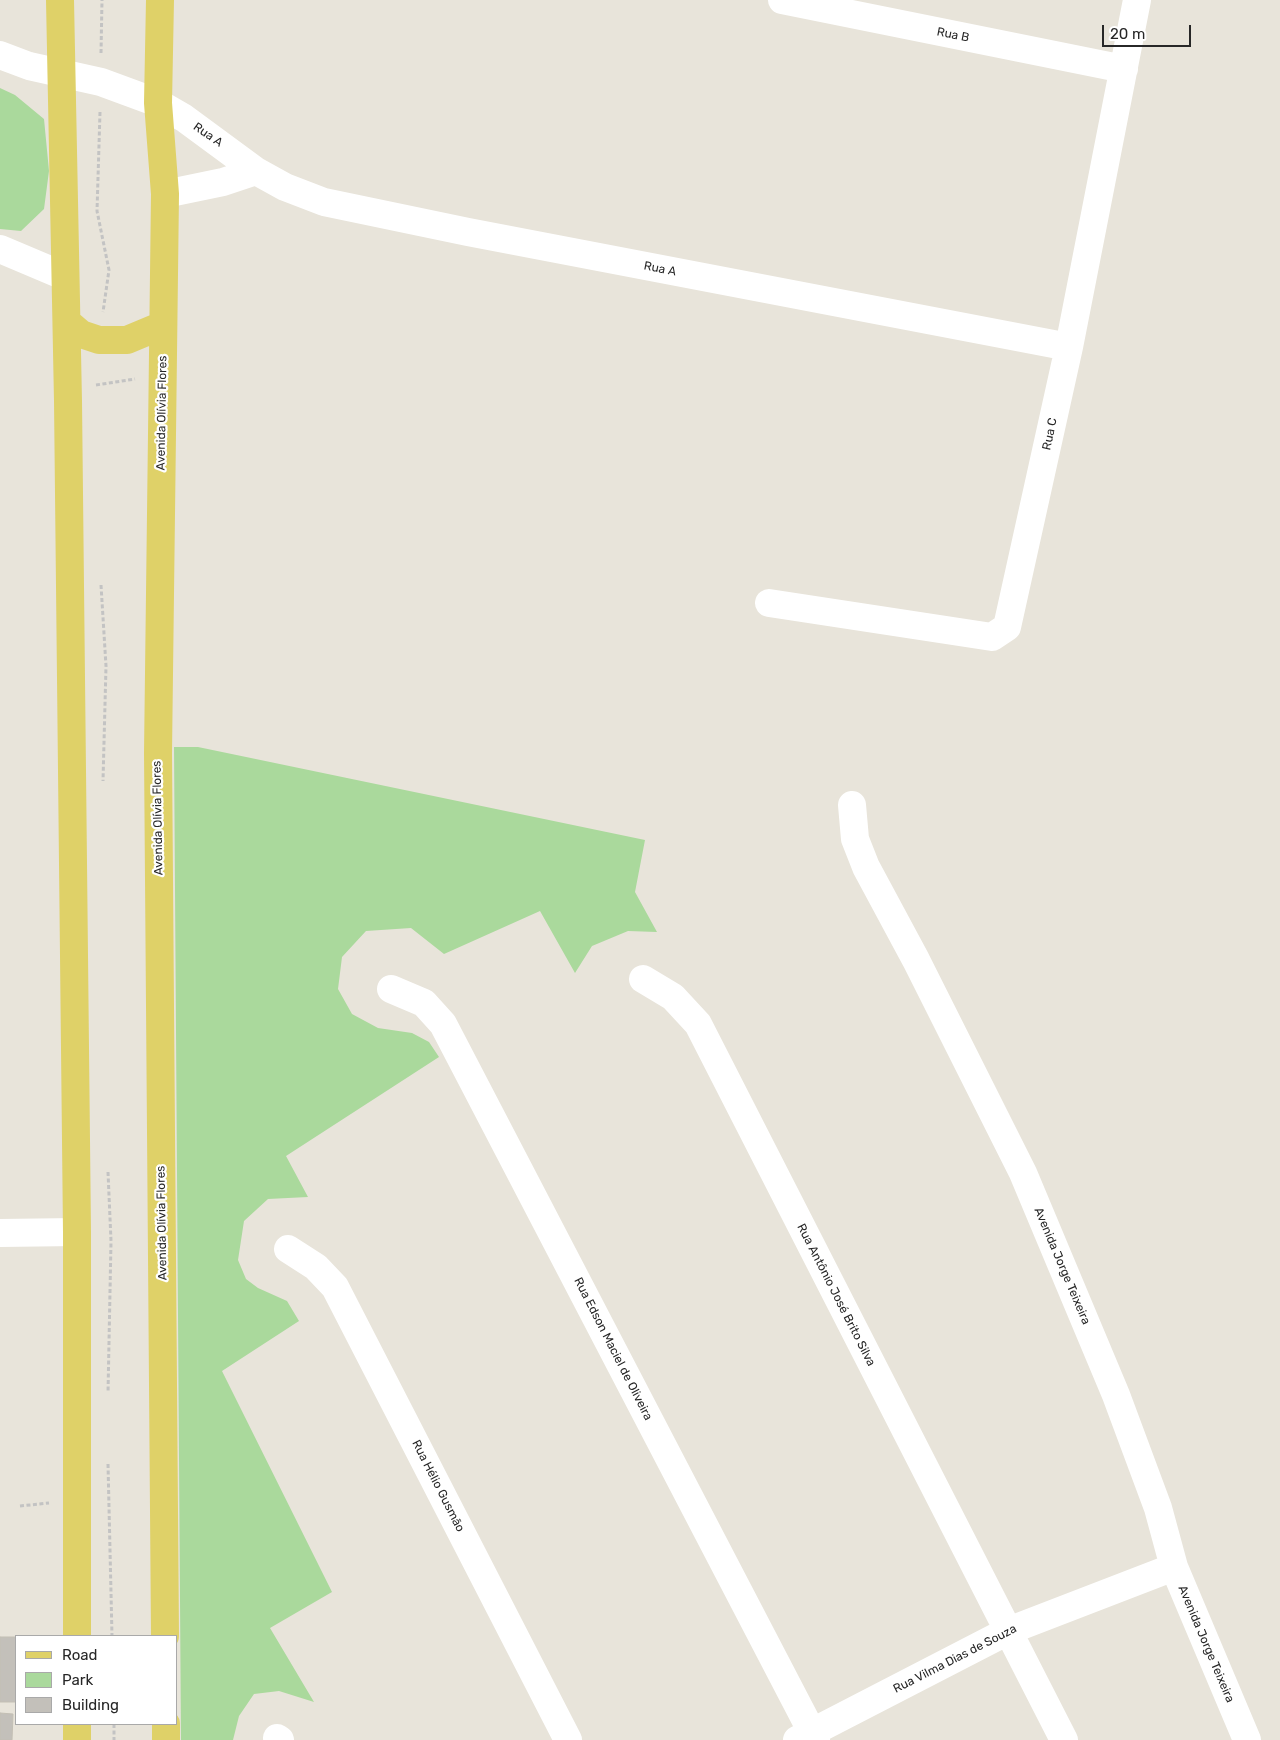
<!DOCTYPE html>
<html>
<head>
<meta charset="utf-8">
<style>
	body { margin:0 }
	#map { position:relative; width:1280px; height:1740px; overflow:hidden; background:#e8e4da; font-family:Rubik,sans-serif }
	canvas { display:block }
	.legend { position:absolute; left:15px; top:1635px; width:162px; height:90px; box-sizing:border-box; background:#fff; border:1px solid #a9a9a9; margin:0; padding:6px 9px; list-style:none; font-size:15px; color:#272727 }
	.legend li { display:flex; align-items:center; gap:10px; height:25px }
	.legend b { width:25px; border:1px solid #a9a9a9 }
	.scale { position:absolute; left:1102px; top:25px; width:89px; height:22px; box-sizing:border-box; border:2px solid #272727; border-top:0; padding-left:6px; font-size:15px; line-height:18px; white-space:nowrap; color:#272727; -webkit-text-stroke:4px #fff; paint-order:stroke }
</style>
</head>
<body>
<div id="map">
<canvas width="1280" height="1740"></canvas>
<ul class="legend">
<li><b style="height:6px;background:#dfd168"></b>Road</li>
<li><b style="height:14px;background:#aad99c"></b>Park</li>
<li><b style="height:14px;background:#c3c0ba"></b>Building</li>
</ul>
<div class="scale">20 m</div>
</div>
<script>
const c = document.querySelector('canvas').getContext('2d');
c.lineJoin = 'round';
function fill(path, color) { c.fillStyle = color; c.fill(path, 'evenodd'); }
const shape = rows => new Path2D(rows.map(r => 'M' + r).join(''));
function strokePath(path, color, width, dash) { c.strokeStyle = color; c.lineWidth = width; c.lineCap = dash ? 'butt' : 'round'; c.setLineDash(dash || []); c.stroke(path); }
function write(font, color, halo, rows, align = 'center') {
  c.font = font + ' Rubik,sans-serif'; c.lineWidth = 4.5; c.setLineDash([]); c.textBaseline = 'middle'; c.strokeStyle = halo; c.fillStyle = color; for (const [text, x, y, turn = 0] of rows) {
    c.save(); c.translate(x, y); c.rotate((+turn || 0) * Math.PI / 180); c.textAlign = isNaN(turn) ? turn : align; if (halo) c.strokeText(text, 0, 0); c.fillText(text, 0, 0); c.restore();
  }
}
const green = shape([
	[0,88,15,95,44,119,49,171,44,209,21,231,0,229],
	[174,747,198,747,645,840,635,892,657,932,628,931,592,946,575,973,540,911,444,954,411,928,366,931,342,957,338,989,352,1014,378,1028,412,1033,429,1042,439,1057,286,1156,308,1197,268,1199,244,1221,238,1260,246,1279,258,1288,287,1301,299,1321,222,1371,332,1592,270,1628,314,1702,279,1691,254,1694,239,1716,233,1740,181,1740]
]);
const building = shape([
	[0,1637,16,1637,16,1702,0,1702,0,1637],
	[0,1713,13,1714,12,1740,0,1740,0,1713]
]);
const path = shape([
	[101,53,102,0],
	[100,112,97,211,109,270,103,312],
	[96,385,135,379],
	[101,585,106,666,103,781],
	[108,1172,111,1241,108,1393],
	[108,1464,112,1636],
	[20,1506,49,1503],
	[114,1724,114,1740]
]);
const street = shape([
	[782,0,1124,69],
	[0,55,29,66,101,82,158,103,184,118,256,171,285,187,324,202,468,232,1069,347],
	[165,194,223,182,256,171],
	[0,249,64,276],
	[769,603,992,637,1007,627,1069,347,1137,0],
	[852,805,855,839,866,867,916,960,1023,1173,1116,1395,1158,1508,1174,1567,1247,1740],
	[643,979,673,997,698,1024,1064,1740],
	[391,989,424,1003,443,1024,816,1740],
	[0,1233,77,1232],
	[288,1249,316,1267,335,1287,568,1740],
	[277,1738,280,1740],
	[797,1740,1008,1631,1174,1567]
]);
const primary = shape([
	[60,0,68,401,77,1232,77,1636],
	[160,0,158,103,165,194,158,753,165,1636],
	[67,322,81,334,99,340,127,340,163,325],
	[77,1724,77,1740],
	[166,1740,166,1724]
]);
const streetNames = [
	["Rua B",953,35,11],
	["Rua A",208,135,35],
	["Rua A",660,269,11],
	["Avenida Olívia Flores",162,413,-89],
	["Rua C",1050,434,-78],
	["Avenida Olívia Flores",158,818,-91],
	["Avenida Olívia Flores",162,1223,-91],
	["Avenida Jorge Teixeira",1062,1266,67],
	["Rua Antônio José Brito Silva",836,1295,63],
	["Rua Edson Maciel de Oliveira",613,1349,63],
	["Rua Hélio Gusmão",438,1486,63],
	["Avenida Jorge Teixeira",1206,1644,67],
	["Rua Vilma Dias de Souza",955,1659,-27]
];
fill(green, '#aad99c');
fill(building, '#c3c0ba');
strokePath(building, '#c3bfb4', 1);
strokePath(path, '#c3c3c3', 3, [4, 2.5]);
strokePath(street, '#fff', 28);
strokePath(primary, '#dfd168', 28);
write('12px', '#272727', '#fff', streetNames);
</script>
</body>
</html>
